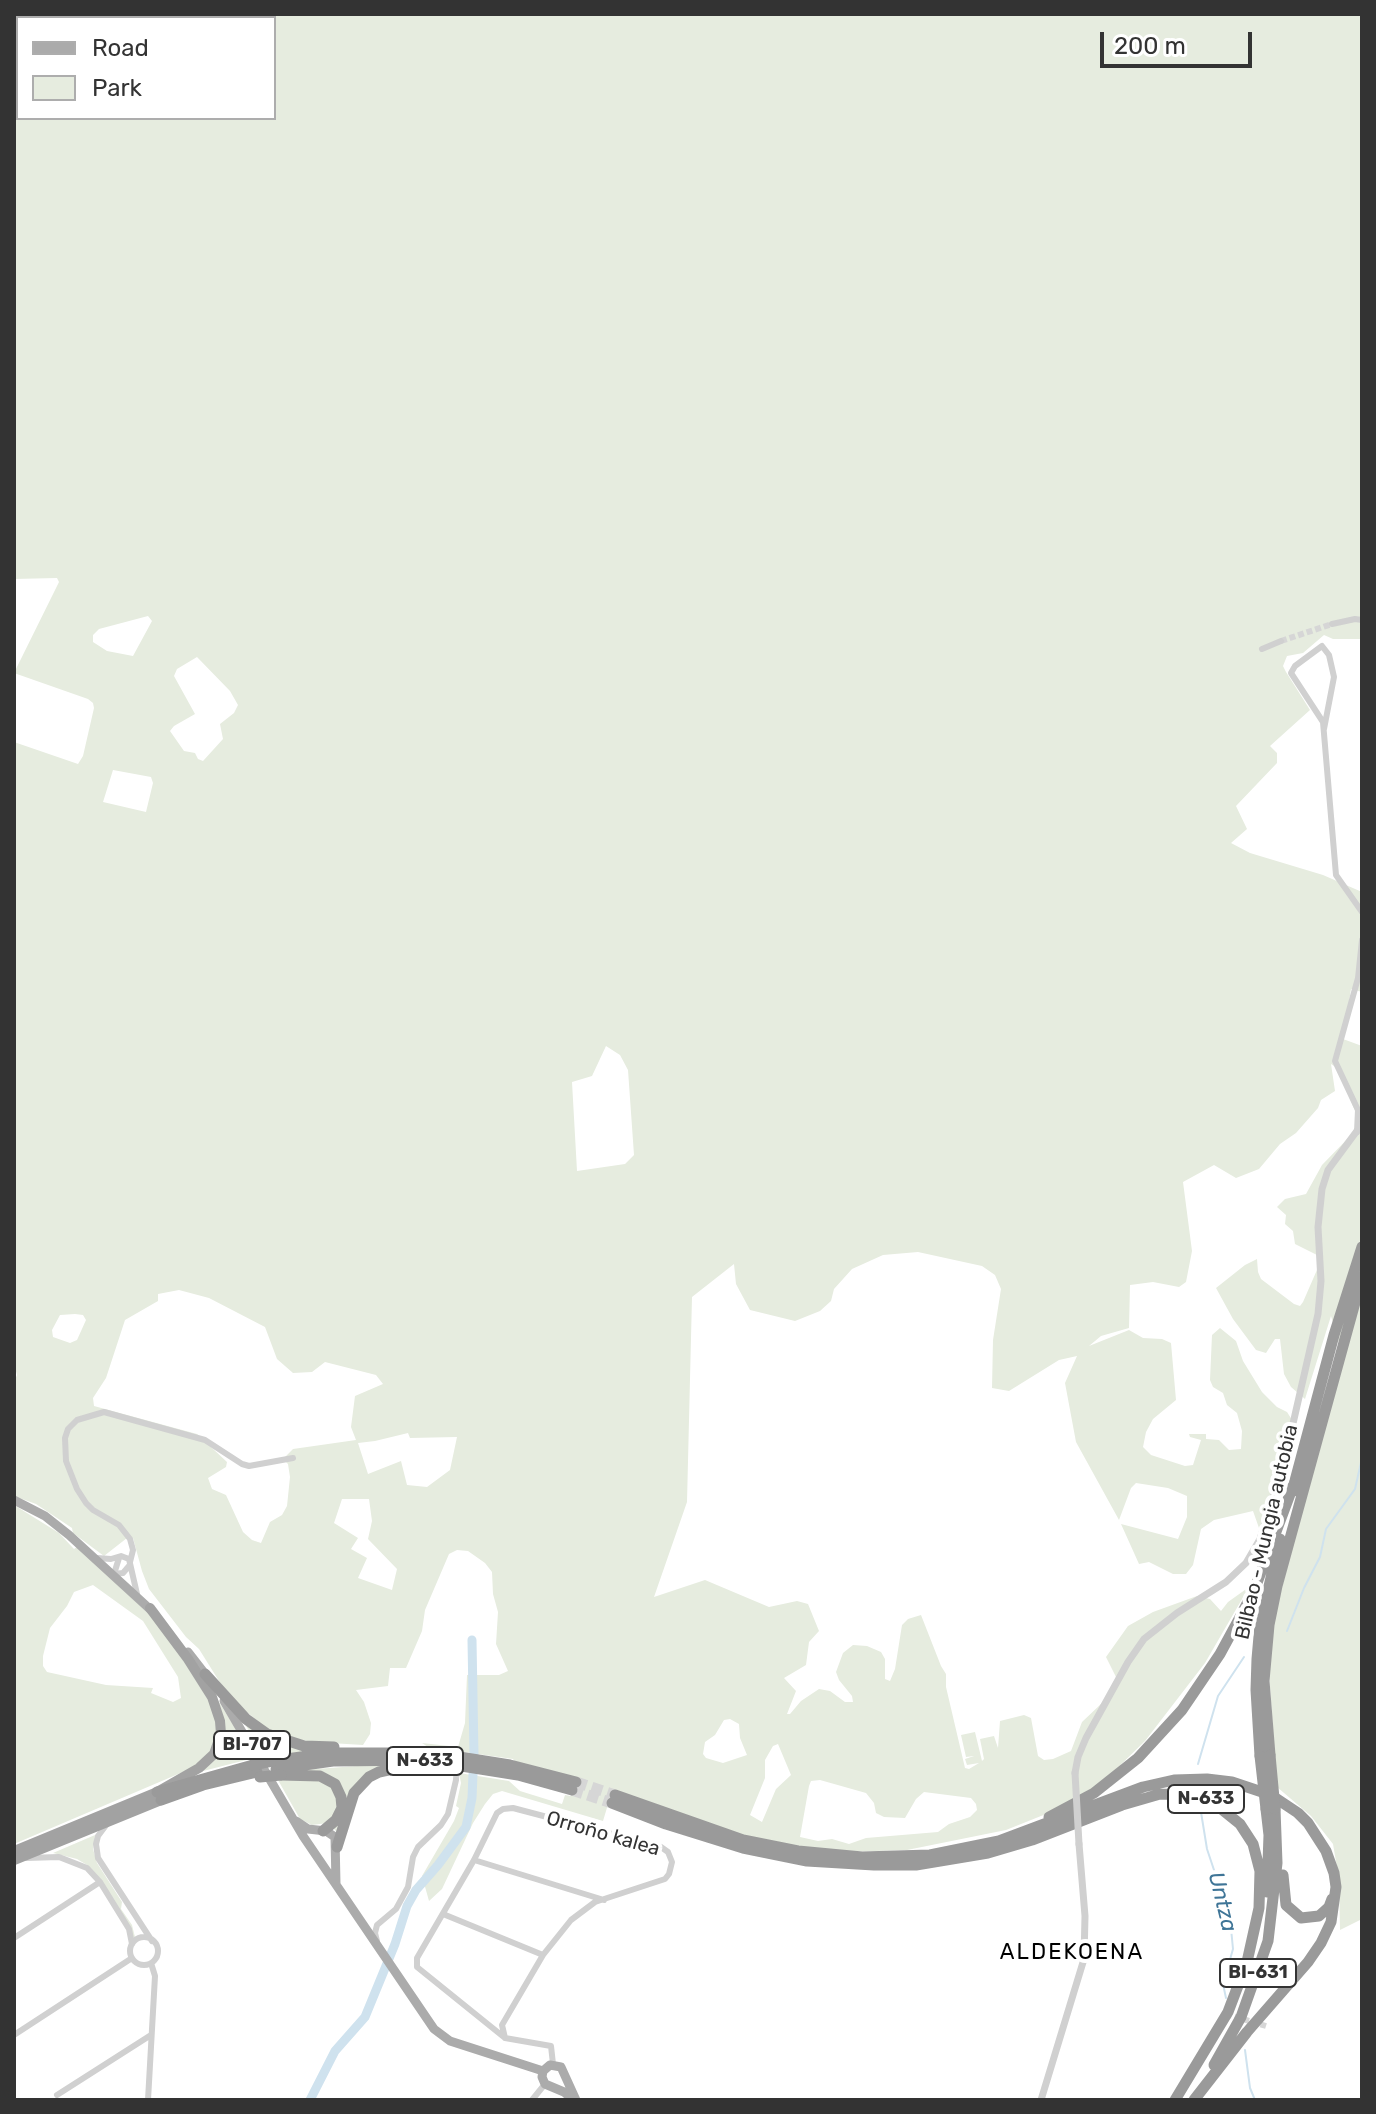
<!DOCTYPE html>
<html>
<head>
<meta charset="utf-8">
<style>
	body { margin:0 }
	#map { position:relative; width:1376px; height:2114px; overflow:hidden; background:#fff; font-family:Rubik,sans-serif }
	canvas { display:block }
	.frame { position:absolute; inset:0; border:16px solid #333; pointer-events:none }
	.legend { position:absolute; left:16px; top:16px; width:260px; height:104px; box-sizing:border-box; background:#fff; border:2px solid #adadad; margin:0; padding:10px 14px; list-style:none; font-size:24px; color:#333 }
	.legend li { display:flex; align-items:center; gap:16px; height:40px }
	.legend b { width:40px; border:2px solid #adadad }
	.scale { position:absolute; left:1100px; top:32px; width:152px; height:36px; box-sizing:border-box; border:4px solid #333; border-top:0; padding-left:10px; font-size:24px; line-height:28px; white-space:nowrap; color:#333; -webkit-text-stroke:6px #fff; paint-order:stroke }
</style>
</head>
<body>
<div id="map">
<canvas width="1376" height="2114"></canvas>
<div class="frame"></div>
<ul class="legend">
<li><b style="height:10px;background:#ababab"></b>Road</li>
<li><b style="height:22px;background:#e6ecdf"></b>Park</li>
</ul>
<div class="scale">200 m</div>
</div>
<script>
const c = document.querySelector('canvas').getContext('2d');
c.lineJoin = 'round';
function fill(path, color) { c.fillStyle = color; c.fill(path, 'evenodd'); }
const shape = rows => new Path2D(rows.map(r => 'M' + r).join(''));
function strokePath(path, color, width, dash) { c.strokeStyle = color; c.lineWidth = width; c.lineCap = dash ? 'butt' : 'round'; c.setLineDash(dash || []); c.stroke(path); }
function write(font, color, halo, rows, align = 'center') {
  c.font = font + ' Rubik,sans-serif'; c.lineWidth = 8; c.setLineDash([]); c.textBaseline = 'middle'; c.strokeStyle = halo; c.fillStyle = color; for (const [text, x, y, turn = 0] of rows) {
    c.save(); c.translate(x, y); c.rotate((+turn || 0) * Math.PI / 180); c.textAlign = isNaN(turn) ? turn : align; if (halo) c.strokeText(text, 0, 0); c.fillText(text, 0, 0); c.restore();
  }
}
const green = shape([
	[14,14,1362,14,1362,639,1333,639,1324,635,1303,653,1287,656,1283,666,1286,672,1310,710,1270,746,1277,753,1277,763,1236,806,1247,829,1231,843,1250,853,1323,875,1362,892,1362,992,1351,989,1343,1039,1362,1046,1362,1919,1340,1930,1339,1879,1333,1844,1311,1816,1277,1787,1269,1673,1275,1614,1343,1356,1331,1316,1305,1399,1291,1387,1284,1374,1280,1339,1275,1339,1266,1353,1256,1350,1233,1319,1216,1288,1245,1265,1257,1259,1258,1272,1261,1279,1294,1304,1300,1306,1303,1302,1320,1263,1319,1256,1295,1244,1293,1231,1285,1224,1286,1215,1277,1207,1285,1199,1306,1194,1322,1165,1355,1131,1358,1118,1337,1068,1331,1064,1335,1091,1321,1100,1318,1108,1296,1133,1280,1144,1259,1169,1236,1178,1214,1165,1183,1182,1192,1251,1186,1282,1179,1287,1153,1282,1130,1285,1129,1328,1101,1336,1089,1346,1129,1330,1143,1338,1162,1339,1171,1343,1176,1400,1153,1419,1146,1432,1143,1447,1151,1455,1185,1466,1193,1465,1201,1440,1190,1437,1189,1434,1206,1434,1206,1439,1219,1440,1229,1450,1241,1449,1242,1431,1237,1413,1227,1405,1223,1393,1213,1387,1210,1380,1212,1335,1220,1328,1236,1341,1243,1361,1262,1392,1277,1407,1287,1412,1294,1423,1297,1433,1265,1545,1253,1511,1214,1520,1201,1529,1193,1565,1186,1574,1173,1574,1149,1562,1139,1564,1121,1524,1178,1539,1187,1517,1187,1496,1168,1488,1136,1483,1131,1488,1119,1520,1076,1442,1065,1383,1077,1356,1059,1360,1009,1391,992,1388,993,1340,1001,1289,995,1275,982,1266,918,1252,883,1255,852,1269,834,1289,831,1301,820,1311,795,1321,750,1310,736,1284,734,1264,692,1297,687,1502,654,1597,705,1580,769,1607,797,1601,808,1604,819,1631,809,1642,806,1665,784,1678,796,1691,787,1714,790,1714,801,1701,819,1689,830,1691,845,1702,853,1702,852,1696,839,1680,836,1672,843,1653,853,1645,867,1646,881,1652,885,1659,885,1679,890,1681,895,1669,902,1625,908,1619,921,1615,941,1666,946,1674,946,1687,965,1768,969,1769,979,1763,967,1765,965,1759,974,1756,966,1757,961,1735,975,1732,982,1761,984,1759,980,1739,994,1736,998,1748,1000,1721,1024,1715,1031,1718,1038,1756,1044,1760,1053,1759,1071,1751,1082,1722,1102,1703,1117,1679,1106,1657,1128,1626,1153,1612,1197,1596,1210,1599,1221,1611,1228,1602,1249,1587,1205,1663,1145,1741,1103,1782,1051,1812,1006,1830,907,1850,842,1852,790,1846,727,1831,612,1791,603,1821,502,1791,493,1794,485,1804,473,1823,442,1889,429,1901,422,1876,454,1821,459,1808,456,1806,461,1783,459,1773,509,1781,520,1791,562,1804,565,1795,571,1796,577,1779,515,1762,513,1759,428,1747,422,1743,458,1747,465,1723,467,1675,499,1675,508,1671,496,1644,498,1612,493,1594,492,1572,485,1563,468,1551,457,1550,449,1554,425,1610,422,1631,406,1668,390,1668,388,1686,356,1690,364,1702,371,1723,370,1734,363,1745,314,1742,288,1738,267,1729,229,1697,199,1649,186,1637,149,1589,142,1571,133,1538,127,1538,104,1556,73,1533,72,1528,36,1504,14,1496,14,1382,17,1375,14,1364,14,742,78,764,83,756,94,708,93,703,88,699,14,673,59,582,57,578,14,579,14,47,18,46,18,118,274,118,274,18,14,19],
	[148,616,152,621,133,656,107,651,93,642,93,635,99,629],
	[197,657,230,691,238,705,234,713,220,724,223,739,203,761,198,759,195,753,184,751,170,731,174,726,195,714,174,676,177,669],
	[113,770,151,777,153,783,146,812,103,802],
	[606,1046,620,1055,628,1070,634,1155,625,1164,577,1171,572,1082,592,1076],
	[179,1290,209,1298,265,1327,277,1359,293,1373,312,1372,325,1362,376,1375,383,1384,355,1396,351,1427,356,1440,293,1449,283,1459,288,1464,290,1477,287,1506,282,1515,270,1522,261,1543,252,1540,243,1532,226,1495,212,1489,208,1478,226,1467,227,1462,197,1434,94,1406,93,1398,106,1378,125,1320,158,1301,158,1294],
	[75,1314,83,1315,86,1320,77,1340,70,1343,53,1337,52,1330,60,1315],
	[408,1433,410,1438,457,1437,450,1470,427,1487,407,1485,401,1461,368,1474,358,1443,375,1441],
	[342,1499,369,1499,372,1521,368,1539,397,1569,392,1590,358,1578,367,1558,351,1549,358,1538,334,1523],
	[730,1719,739,1724,740,1738,747,1755,723,1763,706,1758,703,1754,705,1742,715,1735,724,1720],
	[778,1744,791,1775,776,1789,762,1822,750,1815,765,1778,765,1760,773,1746],
	[820,1780,866,1793,874,1803,876,1813,884,1817,905,1818,916,1799,924,1792,971,1798,976,1804,977,1810,970,1817,949,1824,938,1832,866,1838,849,1844,832,1839,818,1841,800,1837,809,1786,811,1781],
	[14,1505,59,1533,74,1549,77,1547,148,1613,168,1636,214,1709,218,1736,207,1758,197,1766,14,1844],
	[93,1585,143,1621,178,1677,181,1698,173,1702,151,1693,153,1688,106,1685,47,1672,43,1666,43,1656,50,1628,67,1606,74,1592],
	[209,1686,254,1758,203,1771,221,1750],
	[237,1712,251,1725,326,1749,266,1757],
	[384,1764,366,1776,338,1833,333,1828,341,1787,288,1771],
	[322,1779,336,1791,337,1812,328,1823,312,1825,300,1819,278,1780],
	[95,1835,93,1849,97,1863,122,1902,121,1909,132,1925,135,1937,133,1937,87,1865,77,1859,53,1853]
]);
const stream = shape([
	[1287,1631,1304,1588,1320,1557,1326,1529,1355,1489,1362,1458],
	[1198,1764,1218,1696,1244,1657],
	[1200,1806,1207,1849,1230,1918,1233,1949,1223,1984,1226,1998],
	[1245,2050,1250,2088,1255,2100]
]);
const river = shape([
	[472,1640,474,1755],
	[310,2100,335,2051,365,2017,395,1944,407,1906,416,1890,438,1865,466,1827,472,1798,473,1774]
]);
const minorTunnel = shape([
	[1281,641,1332,624],
	[456,1780,458,1747],
	[1226,2014,1266,2026]
]);
const motorwayTunnel = shape([
	[576,1782,615,1795],
	[572,1790,612,1803]
]);
const minor = shape([
	[1332,624,1355,619,1362,620],
	[1262,649,1281,641],
	[1324,729,1334,677,1329,655,1322,646,1295,666,1291,673,1323,722,1336,875,1362,912],
	[1357,1132,1358,1110,1335,1061,1358,978,1362,940],
	[97,1558,111,1559,121,1556,129,1559,137,1594],
	[119,1558,114,1574,123,1573,129,1566],
	[130,1562,133,1550,130,1539,119,1525,93,1510,86,1503,77,1489,66,1461,65,1438,68,1429,77,1420,104,1412,205,1440,242,1464,249,1466,293,1458],
	[107,1824,98,1836,96,1844,98,1858,152,1941],
	[26,1858,59,1857,87,1868,100,1882,129,1929,132,1944],
	[474,1860,604,1900],
	[443,1914,543,1955],
	'130 1951a14 14 0 1 1 28 0a14 14 0 1 1-28 0Z',
	[14,1938,100,1882],
	[377,1941,375,1933,377,1925,396,1909,408,1887,413,1857,418,1847,441,1825,448,1814,456,1780],
	[14,2035,132,1958],
	[505,2038,502,2025,543,1955,571,1920,595,1902,665,1879,669,1874,672,1862,668,1852,661,1847,513,1808,503,1809,497,1813,474,1860,417,1958,417,1967,505,2038,551,2046,553,2064],
	[57,2095,151,2035],
	[148,2100,155,1976,151,1963],
	[532,2100,545,2084]
]);
const tertiary = shape([
	[1075,1773,1078,1757,1086,1738,1128,1662,1144,1639,1177,1613,1226,1582,1246,1563,1260,1539,1284,1463,1318,1314,1321,1281,1318,1227,1322,1189,1328,1170,1362,1124],
	[1041,2100,1084,1959,1085,1916,1079,1844]
]);
const primary = shape([
	[14,1500,45,1516,69,1535,152,1611],
	[188,1652,209,1679],
	[224,1701,303,1836,434,2029,450,2041,543,2071],
	[296,1821,308,1829,326,1831,335,1837,336,1884],
	[543,2071,550,2065,561,2067,576,2100],
	[543,2071,542,2077,545,2084,564,2092,573,2100]
]);
const trunk = shape([
	[14,1851,157,1792,199,1768,214,1754,221,1734,220,1721,212,1697,188,1659,150,1608],
	[14,1860,161,1800]
]);
const motorway = shape([
	[1292,1492,1334,1335,1362,1247],
	[205,1674,246,1719,267,1734,304,1746,334,1747],
	[1270,1755,1264,1681,1269,1625,1277,1586,1362,1277],
	[1260,1756,1256,1690,1257,1659,1260,1625,1280,1539],
	[272,1761,330,1753,434,1753,510,1765,576,1782],
	[276,1769,333,1761,424,1760,518,1775,572,1790],
	[281,1775,320,1776,335,1784,341,1797,342,1808,336,1820,323,1831],
	[157,1792,253,1765],
	[615,1795,743,1840,798,1851,862,1857,930,1855,999,1841,1143,1787,1174,1780,1207,1779,1232,1782,1271,1795,1298,1813,1308,1823,1326,1851,1334,1873,1336,1887,1331,1922,1321,1943,1308,1962,1247,2032,1194,2100],
	[161,1800,203,1785,257,1772],
	[612,1803,666,1824,743,1848,807,1861,874,1865,916,1865,988,1853,1032,1840,1122,1805,1160,1794,1192,1795,1214,1803,1240,1824,1253,1844,1260,1871,1259,1908,1247,1962,1228,2012,1175,2100],
	[1266,1809,1269,1835,1267,1892],
	[1049,1817,1094,1793,1138,1758,1182,1710,1220,1654,1239,1619,1255,1588,1293,1486],
	[337,1847,354,1793,369,1777,379,1772,393,1769,444,1770],
	[1283,1875,1286,1905,1301,1918,1319,1916,1329,1907,1332,1899],
	[1214,2065,1241,2017,1268,1941,1277,1863,1275,1809]
]);
const tertiaryBridge = shape([
	[1075,1773,1079,1844]
]);
const motorwayBridge = shape([
	[1270,1755,1275,1809],
	[1260,1756,1266,1809],
	[253,1765,272,1761],
	[260,1777,281,1775]
]);
const shields = [
	[252,1745,76],
	[425,1761,76],
	[1206,1799,76],
	[1258,1973,76]
];
const shieldNames = [
	["BI-707",252,1745],
	["N-633",425,1761],
	["N-633",1206,1799],
	["BI-631",1258,1973]
];
const streetNames = [
	["Bilbao - Mungia autobia",1267,1532,-77],
	["Orroño kalea",603,1834,16]
];
const waterNames = [
	["Untza",1222,1902,76]
];
const neighbourhoodNames = [
	["ALDEKOENA",1072,1953]
];
fill(green, '#e6ecdf');
strokePath(stream, '#cfe2ee', 2);
strokePath(river, '#cfe2ee', 9);
strokePath(minorTunnel, '#d6d6d6', 6, [6, 3]);
strokePath(motorwayTunnel, '#d6d6d6', 11, [11, 5.5]);
strokePath(minor, '#d0d0d0', 6);
strokePath(tertiary, '#d0d0d0', 7);
strokePath(primary, '#ababab', 9);
strokePath(trunk, '#a2a2a2', 10);
strokePath(motorway, '#9a9a9a', 11);
strokePath(tertiaryBridge, '#d0d0d0', 7);
strokePath(motorwayBridge, '#9a9a9a', 11);
for (const [x, y, w] of shields) { const box = new Path2D(); box.roundRect(x - w / 2, y - 14, w, 28, 6); c.fillStyle = '#fff'; c.fill(box); strokePath(box, '#333', 2); }
write('bold 18px', '#333', null, shieldNames);
write('20px', '#333', '#fff', streetNames);
write('italic 22px', '#3f7597', '#fff', waterNames);
c.letterSpacing = '2px';
write('22px', '#000', '#fff', neighbourhoodNames);
c.letterSpacing = '0px';
</script>
</body>
</html>
